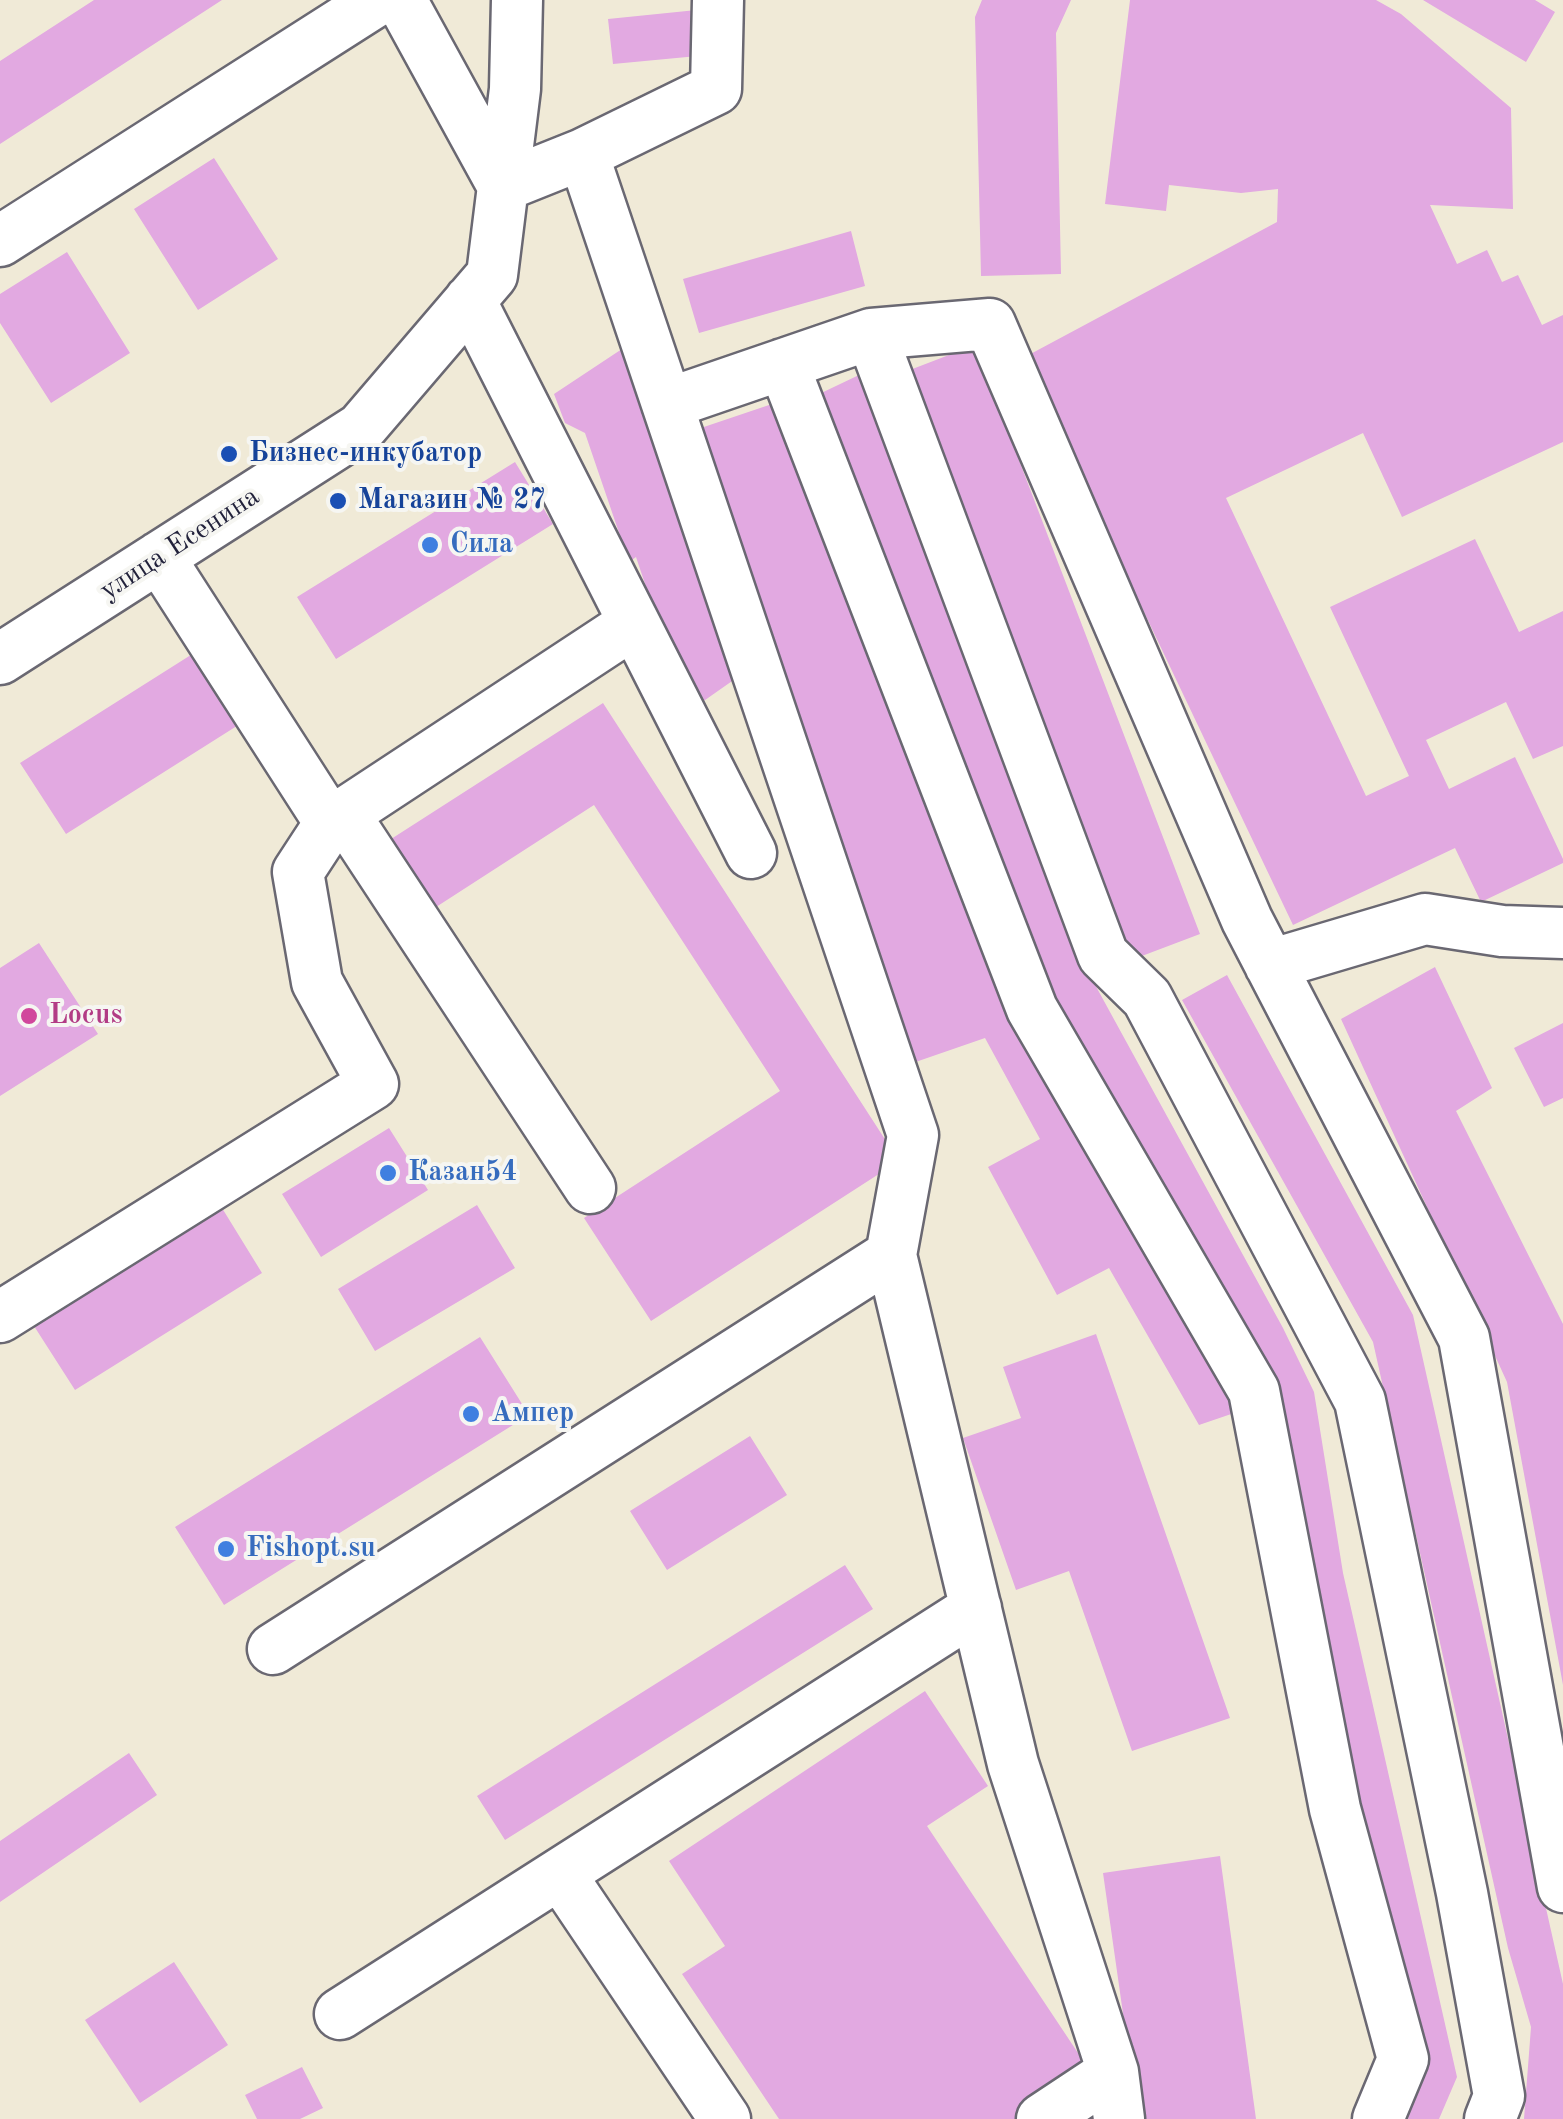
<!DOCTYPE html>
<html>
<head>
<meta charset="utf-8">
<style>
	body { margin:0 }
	canvas { display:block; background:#f0ead7 }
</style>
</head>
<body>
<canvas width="1563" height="2119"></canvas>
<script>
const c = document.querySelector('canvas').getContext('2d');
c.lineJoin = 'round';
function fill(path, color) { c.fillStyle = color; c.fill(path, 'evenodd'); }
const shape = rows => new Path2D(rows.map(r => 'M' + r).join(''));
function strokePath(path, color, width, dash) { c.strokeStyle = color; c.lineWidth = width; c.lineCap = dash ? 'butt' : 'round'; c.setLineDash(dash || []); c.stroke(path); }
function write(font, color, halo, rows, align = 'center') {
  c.font = font + ' "Old Standard TT",serif'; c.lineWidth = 8; c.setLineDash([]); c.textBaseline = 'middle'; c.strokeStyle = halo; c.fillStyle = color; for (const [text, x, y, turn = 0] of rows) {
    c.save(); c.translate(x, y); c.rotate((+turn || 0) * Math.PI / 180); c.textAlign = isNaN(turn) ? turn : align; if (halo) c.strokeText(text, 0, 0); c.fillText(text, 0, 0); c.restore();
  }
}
const building = shape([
	[94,0,222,0,0,144,0,61],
	[982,0,1071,0,1056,33,1061,274,981,276,975,17],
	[1130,0,1376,0,1401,14,1511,108,1513,209,1430,205,1457,264,1487,250,1502,282,1518,275,1542,325,1563,315,1563,442,1402,517,1363,433,1226,498,1366,796,1409,776,1330,607,1475,539,1519,632,1563,611,1563,746,1533,759,1506,702,1426,740,1449,789,1515,757,1563,859,1563,863,1481,902,1455,848,1293,925,1023,358,1277,222,1278,189,1241,193,1169,185,1166,211,1105,204],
	[1423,0,1535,0,1555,12,1526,62],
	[736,6,740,52,613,64,608,19],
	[214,158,278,259,198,310,134,209],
	[851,231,865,286,699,333,683,279],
	[67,252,130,353,51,403,0,323,0,294],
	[628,345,735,679,688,712,636,557,629,562,585,433,565,423,554,394],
	[975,345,1200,934,1126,962,902,373],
	[859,375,1087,970,1283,1328,1314,1392,1343,1573,1457,2077,1439,2119,1392,2119,1278,1415,1045,998,815,396],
	[775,403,1240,1411,1199,1425,1109,1268,1057,1295,988,1167,1040,1139,985,1038,904,1066,692,431],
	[515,462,553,524,336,659,297,597],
	[194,653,240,724,66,834,20,763],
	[603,703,899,1161,651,1321,584,1218,780,1091,594,805,433,909,388,841],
	[39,943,98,1034,0,1096,0,968],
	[1435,967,1492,1088,1456,1111,1563,1324,1563,1685,1507,1382,1341,1019],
	[1227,975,1413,1315,1563,1984,1563,2119,1524,2119,1531,2027,1508,1948,1373,1342,1182,1000],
	[1563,1023,1563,1098,1544,1107,1514,1048],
	[389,1128,428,1190,321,1257,282,1194],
	[477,1205,515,1268,375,1351,338,1289],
	[222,1208,262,1273,75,1390,34,1326],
	[1096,1334,1230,1718,1132,1751,1069,1571,1016,1590,963,1438,1021,1418,1003,1367],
	[480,1337,529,1415,224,1605,175,1527],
	[750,1436,787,1495,667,1570,630,1511],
	[845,1565,873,1609,505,1840,477,1796],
	[925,1691,988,1786,927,1826,1090,2071,1017,2119,779,2119,682,1974,725,1946,669,1861],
	[129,1753,157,1795,0,1902,0,1841],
	[1220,1856,1256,2119,1138,2119,1103,1873],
	[174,1962,228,2045,140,2103,85,2020],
	[302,2067,323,2108,300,2119,257,2119,245,2095]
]);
const minor = shape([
	[401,0,503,186,583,154,716,89,718,0],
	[583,154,913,1135,891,1255,1013,1764,1113,2072,1119,2119],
	[0,241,378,0],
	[470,300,751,853],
	[871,334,990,324,1247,920,1464,1338,1563,1887],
	[783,364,1032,1009,1254,1391,1335,1809,1403,2059,1378,2119],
	[667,404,871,334,1103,955,1147,998,1360,1401,1462,1893,1499,2096,1490,2119],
	[159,557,330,823,634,623],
	[0,659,361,428,492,275,515,89,517,0],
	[344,814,590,1188],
	[1270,965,1425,919,1502,931,1563,933],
	[0,1317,373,1084,317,982,298,872,330,823],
	[273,1649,891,1255],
	[560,1874,725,2119],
	[340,2014,976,1608],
	[1042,2119,1113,2072]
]);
const markers = [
	[229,454,10,"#1a4fb4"],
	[338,501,10,"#1a4fb4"],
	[430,545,10,"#3f7fe0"],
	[29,1016,10,"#d1479c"],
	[388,1173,10,"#3f7fe0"],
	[471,1414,10,"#3f7fe0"],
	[226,1549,10,"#3f7fe0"]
];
const transitNames = [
	["Бизнес-инкубатор",249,454],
	["Магазин № 27",358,501]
];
const streetNames = [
	["улица Есенина",180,544,-33]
];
const shopNames = [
	["Сила",450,545],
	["Казан54",408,1173],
	["Ампер",491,1414],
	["Fishopt.su",246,1549]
];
const hotelNames = [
	["Locus",49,1016]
];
fill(building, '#e2a9e1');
strokePath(minor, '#6a6872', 55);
strokePath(minor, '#fff', 50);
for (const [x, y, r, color] of markers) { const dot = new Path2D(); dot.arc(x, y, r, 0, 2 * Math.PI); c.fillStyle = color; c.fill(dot); strokePath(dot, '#f6f6f2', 4); }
write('bold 28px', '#164399', '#f6f6f2', transitNames, 'left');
write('28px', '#22223b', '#f6f6f2', streetNames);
write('bold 28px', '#366cbe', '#f6f6f2', shopNames, 'left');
write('bold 28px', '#b23c85', '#f6f6f2', hotelNames, 'left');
</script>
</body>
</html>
